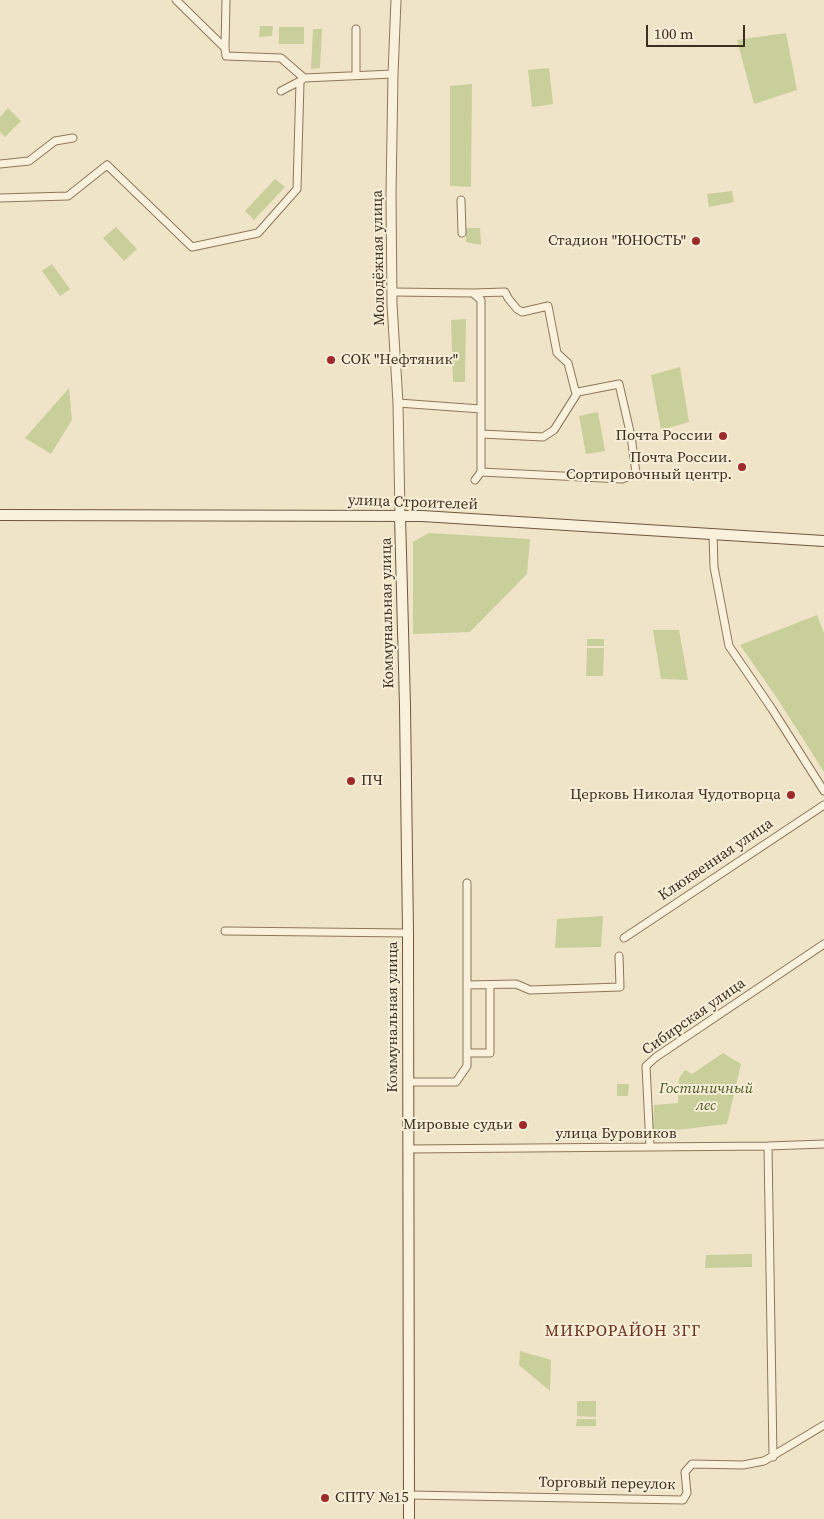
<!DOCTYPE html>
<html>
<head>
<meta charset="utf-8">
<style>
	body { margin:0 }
	#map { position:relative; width:824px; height:1519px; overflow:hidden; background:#f0e4c8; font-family:"Source Serif 4",serif }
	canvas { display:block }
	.scale { position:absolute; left:646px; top:25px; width:99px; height:22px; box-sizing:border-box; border:2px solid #3d2e20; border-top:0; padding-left:6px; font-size:15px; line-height:18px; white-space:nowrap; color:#3d2e20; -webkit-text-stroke:4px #f7eed8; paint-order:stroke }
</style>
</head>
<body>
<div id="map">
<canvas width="824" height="1519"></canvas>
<div class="scale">100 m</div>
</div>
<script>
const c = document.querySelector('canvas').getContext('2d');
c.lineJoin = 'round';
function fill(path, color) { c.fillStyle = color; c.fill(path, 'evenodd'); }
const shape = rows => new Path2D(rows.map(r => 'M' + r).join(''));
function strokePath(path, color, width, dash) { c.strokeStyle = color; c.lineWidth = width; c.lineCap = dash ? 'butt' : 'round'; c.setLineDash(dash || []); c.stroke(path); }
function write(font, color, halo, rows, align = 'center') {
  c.font = font + ' "Source Serif 4",serif'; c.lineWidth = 4; c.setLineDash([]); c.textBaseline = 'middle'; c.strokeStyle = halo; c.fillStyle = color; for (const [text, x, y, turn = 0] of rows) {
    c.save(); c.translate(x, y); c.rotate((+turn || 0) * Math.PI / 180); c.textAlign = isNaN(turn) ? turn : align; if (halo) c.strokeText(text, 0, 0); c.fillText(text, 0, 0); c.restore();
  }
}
const green = shape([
	[260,26,273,26,272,36,259,37],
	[279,27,304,27,304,44,279,44],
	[313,29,322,29,320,68,311,69],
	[786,33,797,90,754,104,737,40],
	[549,68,553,104,532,107,528,70],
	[472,84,471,187,450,186,450,86],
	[8,108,21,121,5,137,0,132,0,117],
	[275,179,285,187,254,220,245,211],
	[732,191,734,202,709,207,707,194],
	[116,227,137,249,124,261,103,238],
	[466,228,480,228,481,245,466,242],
	[52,264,70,289,60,296,42,271],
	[466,319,465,382,453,382,451,320],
	[680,367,689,422,661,430,651,375],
	[69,388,72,420,51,454,25,438],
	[598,412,605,451,586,454,579,416],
	[429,533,530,539,527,574,470,632,413,634,413,542],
	[817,615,824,633,824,772,777,698,740,645],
	[653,630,679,630,688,680,661,679],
	[587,639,604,639,604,646,587,646],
	[587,648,604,648,603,676,586,676],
	[603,916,601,947,555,948,557,919],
	[723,1053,741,1064,727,1124,677,1130,653,1130,654,1105,678,1103,679,1078,685,1070,692,1074],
	[617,1084,629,1084,628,1096,617,1096],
	[752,1254,752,1267,705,1268,706,1255],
	[520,1351,551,1360,550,1391,519,1365],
	[577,1401,596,1401,596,1417,577,1416],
	[577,1419,596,1419,596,1426,576,1426]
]);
const minor = shape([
	[176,0,225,48],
	[226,0,225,48,226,56,281,58,304,78,393,74],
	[356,75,356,29],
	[281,91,302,80],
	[0,164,29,161,55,141,73,138],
	[0,198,68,196,107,165,192,247,258,233,297,189,300,82],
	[461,200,462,233],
	[393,292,473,293,481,300,481,472,622,479,636,473,631,436,619,384,578,392,554,430,543,437,481,434],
	[473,293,505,292,508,298,517,309,522,312,548,306,557,353,568,363,576,394],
	[398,403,481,409],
	[475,480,481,472],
	[713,533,714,567,729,646,772,709,824,791],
	[225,931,408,933],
	[624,938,824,805],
	[467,985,516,984,530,990,620,987,619,956],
	[467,1053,490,1053,490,985],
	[408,1082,456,1082,467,1066,467,883],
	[768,1146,773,1457],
	[650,1147,646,1066,656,1057,824,944],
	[408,1149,768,1146,824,1144],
	[409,1495,683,1500,687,1493,685,1472,692,1464,743,1465,764,1461,824,1425]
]);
const tertiary = shape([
	[396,0,393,74,391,194,392,304,398,403,400,516]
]);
const secondary = shape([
	[0,515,422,516,824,541],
	[400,516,405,706,408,933,409,1519]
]);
const markers = [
	[696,241,5,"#9e2a2b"],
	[331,360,5,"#9e2a2b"],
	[723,436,5,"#9e2a2b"],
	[742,467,5,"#9e2a2b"],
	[351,781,5,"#9e2a2b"],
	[791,795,5,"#9e2a2b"],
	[523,1125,5,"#9e2a2b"],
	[325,1498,5,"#9e2a2b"]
];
const poiNames = [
	["Стадион \"ЮНОСТЬ\"",686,241],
	["СОК \"Нефтяник\"",341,360,"left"],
	["Почта России",713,436],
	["Почта России.",732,458],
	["Сортировочный центр.",732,475],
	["ПЧ",361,781,"left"],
	["Церковь Николая Чудотворца",781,795],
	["Мировые судьи",513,1125],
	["СПТУ №15",335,1498,"left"]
];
const streetNames = [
	["Молодёжная улица",379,258,-91],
	["улица Строителей",413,503,2],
	["Коммунальная улица",388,613,-91],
	["Клюквенная улица",716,860,-34],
	["Коммунальная улица",393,1017,-90],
	["Сибирская улица",694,1017,-35],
	["улица Буровиков",616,1134],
	["Торговый переулок",607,1484,1]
];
const parkNames = [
	["Гостиничный",706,1089],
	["лес",706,1106]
];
const neighbourhoodNames = [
	["МИКРОРАЙОН 3ГГ",623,1332]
];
fill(green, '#c9cf9b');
strokePath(minor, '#8d765c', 9);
strokePath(tertiary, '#8d765c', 11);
strokePath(secondary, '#6f573f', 12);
strokePath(minor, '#faf1dc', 7);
strokePath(tertiary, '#faf1dc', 9);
strokePath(secondary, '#faf1dc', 10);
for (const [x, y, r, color] of markers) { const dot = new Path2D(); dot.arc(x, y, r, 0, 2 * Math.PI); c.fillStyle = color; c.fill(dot); strokePath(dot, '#f7eed8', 2); }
write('15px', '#3d2e20', '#f7eed8', poiNames, 'right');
write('15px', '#3d2e20', '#f7eed8', streetNames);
write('italic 15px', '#4d5a26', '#f7eed8', parkNames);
c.letterSpacing = '1px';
write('16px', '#6b2e1e', '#f7eed8', neighbourhoodNames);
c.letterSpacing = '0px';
</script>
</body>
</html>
